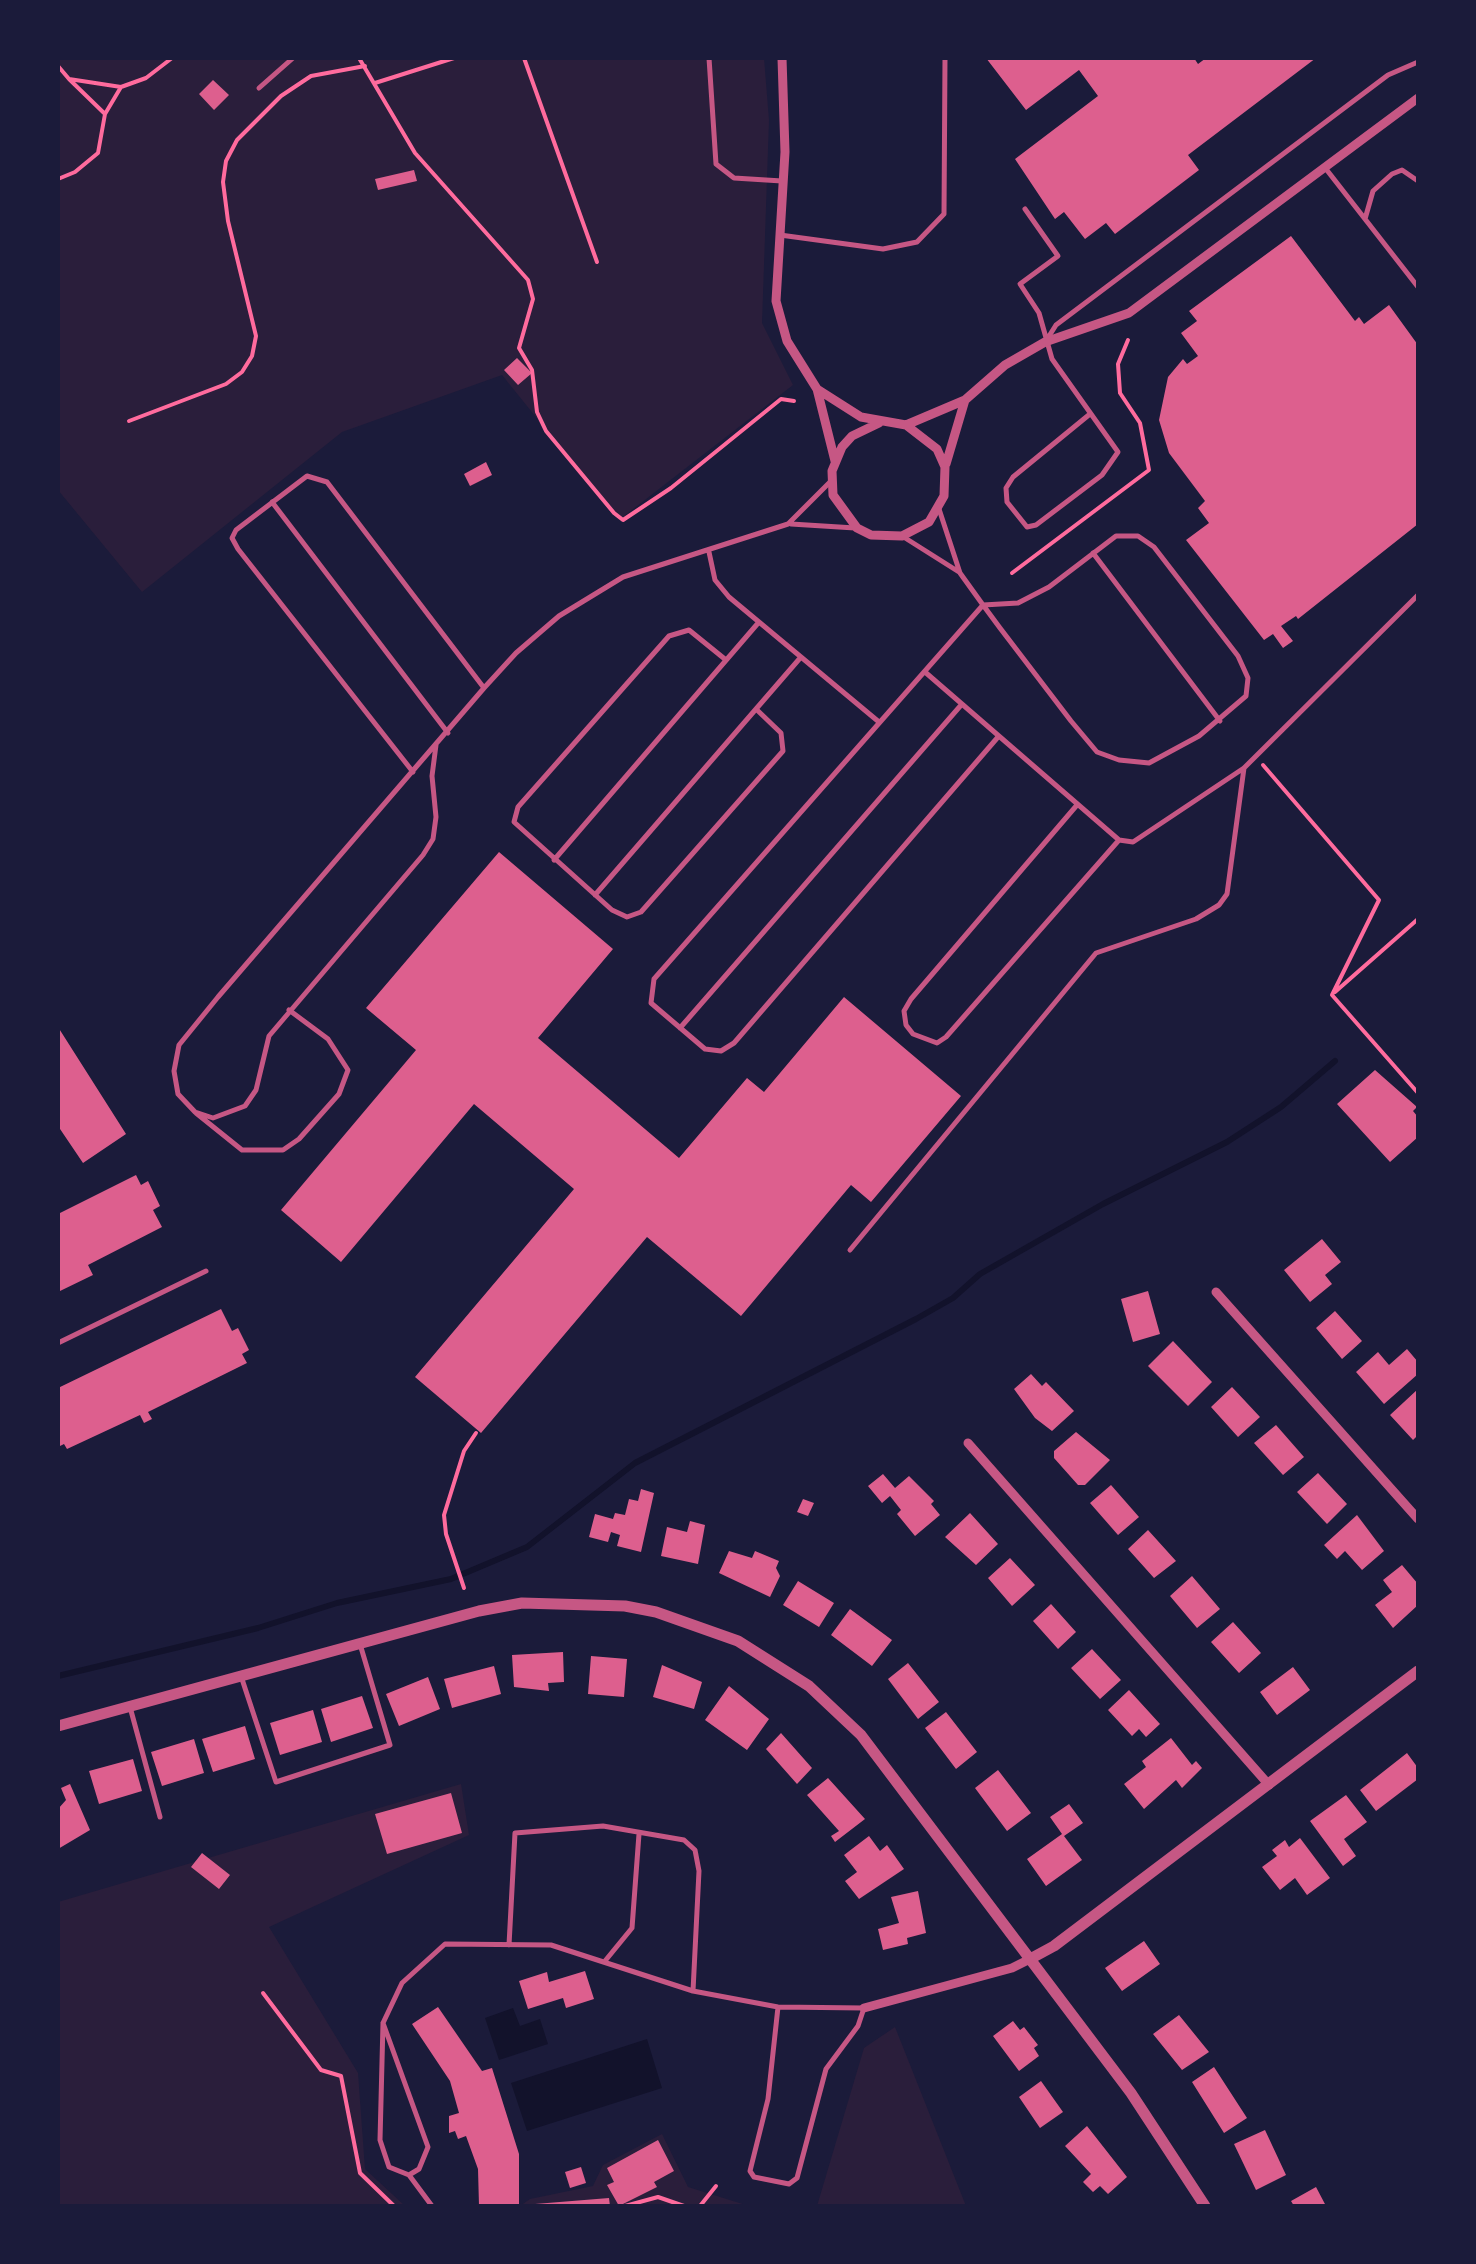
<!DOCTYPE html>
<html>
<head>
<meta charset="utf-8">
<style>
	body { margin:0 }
	#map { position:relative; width:1476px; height:2264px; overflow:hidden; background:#1b1b3a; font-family:"Varela Round",sans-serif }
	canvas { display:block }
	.frame { position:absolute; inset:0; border:60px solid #1b1b3a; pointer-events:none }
</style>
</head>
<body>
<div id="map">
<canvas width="1476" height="2264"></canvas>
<div class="frame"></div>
</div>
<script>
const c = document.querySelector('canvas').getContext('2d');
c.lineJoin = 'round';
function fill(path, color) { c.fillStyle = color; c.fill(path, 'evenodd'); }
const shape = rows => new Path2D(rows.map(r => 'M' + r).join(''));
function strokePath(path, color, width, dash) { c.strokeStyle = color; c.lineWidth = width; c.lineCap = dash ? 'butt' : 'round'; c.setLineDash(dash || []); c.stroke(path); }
const green = shape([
	[58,58,764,58,769,120,762,323,793,385,619,520,502,375,342,432,142,592,58,490],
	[461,1784,469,1835,269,1927,358,2073,365,2169,405,2206,58,2206,58,1902],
	[895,2027,966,2206,817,2206,864,2048],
	[662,2134,688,2187,749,2206,520,2206,530,2199,593,2186,603,2165]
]);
const water = shape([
	[513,2008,520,2026,540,2019,548,2044,499,2060,485,2018],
	[647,2039,662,2088,527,2131,511,2083]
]);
const stream = shape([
	[58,1676,258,1628,337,1603,451,1579,527,1547,635,1463,916,1319,953,1298,980,1274,1103,1204,1227,1142,1281,1107,1335,1061]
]);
const building = shape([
	[986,58,1194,58,1198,64,1206,58,1316,58,1188,155,1199,170,1115,234,1106,223,1085,239,1064,212,1055,219,1015,159,1098,96,1079,70,1026,110],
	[213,80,229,95,214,110,199,94],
	[414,170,417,181,378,190,375,179],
	[1291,236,1355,321,1359,317,1364,324,1389,305,1418,345,1418,524,1298,619,1296,616,1281,626,1293,641,1283,648,1273,634,1264,640,1186,540,1209,523,1198,508,1205,501,1169,453,1159,420,1168,377,1183,359,1187,364,1198,356,1181,333,1197,321,1189,311],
	[517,358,532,373,518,385,504,370],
	[486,462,492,475,470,486,464,474],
	[499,852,613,949,538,1038,679,1158,747,1078,764,1092,844,997,961,1096,871,1202,851,1185,741,1316,647,1237,481,1433,415,1377,574,1189,474,1104,341,1262,281,1210,416,1050,366,1008],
	[58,1027,126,1134,83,1163,58,1126],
	[1375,1070,1417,1107,1413,1111,1418,1117,1418,1137,1390,1162,1337,1104],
	[136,1175,141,1185,148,1181,160,1206,153,1210,162,1227,88,1265,93,1275,60,1291,58,1214],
	[1322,1239,1341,1262,1325,1275,1332,1284,1310,1302,1284,1270],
	[1148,1291,1160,1334,1133,1342,1121,1299],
	[221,1309,232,1331,238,1328,249,1350,242,1354,247,1363,148,1412,152,1419,144,1423,140,1415,67,1449,64,1444,58,1447,58,1388],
	[1335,1311,1362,1341,1342,1359,1316,1328],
	[1173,1341,1212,1382,1188,1406,1148,1366],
	[1407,1349,1418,1362,1418,1374,1384,1404,1356,1372,1378,1352,1389,1365],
	[1031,1374,1042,1386,1046,1382,1074,1411,1052,1431,1035,1418,1014,1389],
	[1232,1387,1260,1417,1238,1437,1211,1407],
	[1418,1389,1418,1435,1413,1440,1390,1415],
	[1276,1425,1304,1457,1283,1475,1254,1443],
	[1076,1432,1110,1460,1085,1485,1078,1485,1054,1458,1054,1451],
	[1318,1473,1347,1504,1327,1524,1297,1492],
	[883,1474,895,1488,909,1476,934,1501,931,1504,940,1515,915,1536,897,1514,901,1510,890,1496,882,1503,868,1486],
	[1111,1485,1139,1517,1118,1535,1090,1503],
	[641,1489,654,1493,641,1552,617,1546,620,1535,611,1532,608,1542,589,1537,595,1514,613,1519,615,1513,625,1515,629,1499,638,1501],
	[803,1499,814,1503,808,1516,797,1512],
	[970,1513,998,1544,976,1565,945,1537],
	[1357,1515,1384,1551,1362,1570,1345,1551,1337,1559,1324,1545],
	[690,1521,705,1525,698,1564,661,1556,667,1527,687,1532],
	[1148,1530,1176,1561,1154,1578,1128,1549],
	[729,1551,752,1558,755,1551,779,1561,776,1568,780,1576,770,1597,719,1573],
	[1010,1558,1035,1585,1012,1606,988,1578],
	[1402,1565,1418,1584,1418,1605,1393,1628,1375,1605,1392,1592,1383,1580],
	[1192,1576,1220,1609,1197,1628,1170,1596],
	[798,1581,834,1603,819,1627,783,1605],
	[1051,1604,1076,1632,1058,1649,1033,1621],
	[850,1609,892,1640,872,1666,831,1635],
	[1233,1622,1261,1653,1239,1673,1211,1642],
	[1092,1649,1121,1680,1100,1699,1071,1668],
	[563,1652,564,1682,548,1683,549,1691,514,1687,512,1655],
	[591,1656,627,1659,624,1697,588,1694],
	[908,1663,939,1702,918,1719,888,1679],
	[662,1665,702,1682,694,1709,653,1697],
	[494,1666,501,1694,452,1708,444,1679],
	[1293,1667,1310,1690,1277,1715,1260,1692],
	[428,1677,440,1709,399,1726,386,1694],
	[729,1686,769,1719,747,1750,705,1720],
	[1129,1690,1160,1724,1146,1737,1139,1729,1132,1736,1108,1710],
	[362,1696,373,1728,331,1742,321,1709],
	[313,1710,322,1742,280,1755,270,1723],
	[946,1712,977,1752,956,1769,925,1728],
	[245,1726,255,1759,213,1772,202,1739],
	[781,1733,812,1768,797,1784,766,1749],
	[1171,1738,1192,1765,1196,1761,1202,1768,1182,1788,1176,1780,1144,1809,1124,1784,1146,1767,1142,1761],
	[194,1739,204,1773,162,1786,151,1752],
	[1407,1753,1418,1768,1418,1779,1376,1811,1360,1790],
	[133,1759,142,1791,99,1804,89,1771],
	[998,1770,1031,1813,1007,1831,975,1788],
	[828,1778,865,1819,835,1842,831,1836,839,1831,807,1795],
	[70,1784,90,1830,58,1849,58,1809,66,1800,61,1788],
	[451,1793,462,1833,387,1854,375,1814],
	[1346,1795,1367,1822,1344,1839,1356,1856,1343,1866,1310,1821],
	[1069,1804,1083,1823,1064,1836,1082,1860,1046,1886,1027,1859,1062,1834,1050,1817],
	[869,1836,880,1851,887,1845,904,1869,859,1899,845,1881,857,1872,844,1855],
	[1300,1838,1330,1878,1307,1895,1295,1878,1280,1890,1262,1867,1277,1856,1272,1850,1285,1840,1289,1847],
	[202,1853,230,1875,219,1889,191,1867],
	[918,1891,926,1933,907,1938,908,1944,883,1950,878,1929,899,1923,891,1897],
	[1144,1941,1160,1964,1122,1991,1105,1968],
	[585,1971,594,1999,566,2008,563,1998,528,2009,519,1981,547,1972,549,1982],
	[438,2007,482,2071,492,2068,519,2154,519,2206,479,2206,478,2169,466,2136,458,2139,455,2131,449,2133,449,2116,459,2113,450,2081,412,2024],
	[1179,2015,1209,2052,1182,2070,1153,2034],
	[1013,2021,1020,2030,1024,2027,1038,2045,1034,2048,1039,2056,1019,2071,993,2036],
	[1214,2067,1247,2118,1224,2133,1192,2082],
	[1041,2081,1063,2112,1040,2128,1019,2097],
	[1087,2126,1127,2177,1108,2194,1100,2186,1093,2192,1083,2182,1091,2174,1065,2146],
	[1265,2130,1286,2175,1256,2190,1234,2144],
	[658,2140,674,2171,654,2182,657,2187,619,2206,607,2185,614,2182,607,2168],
	[581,2167,586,2183,570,2188,565,2172],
	[1316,2187,1326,2206,1294,2206,1291,2201],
	[609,2198,610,2206,535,2206,535,2204]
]);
const path = shape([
	[359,58,415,153,528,280,533,299,519,348,532,370,537,412,546,431,614,513,623,520,671,488,781,399,794,401],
	[524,58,597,262],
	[58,66,69,79,121,87,146,78,172,58],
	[69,79,105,114],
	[375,83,454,58],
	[58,179,75,172,98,153,105,114,121,87],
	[129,421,226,384,242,372,252,356,256,336,228,221,223,182,226,161,237,140,281,96,311,76,365,66],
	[1012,573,1149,470,1140,423,1120,393,1118,364,1128,340],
	[1263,765,1379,900,1332,995,1418,1093],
	[1335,992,1418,919],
	[464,1588,446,1534,444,1515,464,1451,476,1433],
	[263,1993,321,2070,341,2076,360,2173,394,2206],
	[625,2206,658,2197,684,2206],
	[700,2206,716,2186]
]);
const service = shape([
	[709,58,716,164,734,178,782,181],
	[259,88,293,58],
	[1326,169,1365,219],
	[1418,181,1402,170,1392,174,1373,191,1365,219,1418,287],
	[1025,209,1058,256,1020,284,1039,313,1052,359,1118,452,1102,475,1036,525,1027,527,1007,502,1006,488,1013,477,1090,414],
	[780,235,883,249,917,242,944,214,945,58],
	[1046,341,1056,325,1388,75,1418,62],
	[272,502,448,733],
	[939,509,960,573,983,605,1000,628,1071,721,1097,752,1119,760,1149,763,1199,736,1246,696,1248,678,1238,656,1154,547,1138,536,1116,536,1049,587,1018,603,983,605,654,979,651,1003,705,1049,721,1051,734,1043,998,737],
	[791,524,855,528],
	[902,536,959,572],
	[709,552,715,580,729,597,879,722],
	[1093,553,1220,721],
	[726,660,689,630,669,636,518,807,514,822,612,910,627,917,641,912,783,751,781,733,756,709],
	[925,672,1119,840,1133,842,1244,768,1418,595],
	[436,745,432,776,436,817,433,839,423,855,269,1036,256,1090,245,1106,213,1118,195,1112,178,1094,174,1071,179,1045,218,997,484,688,516,653,559,616,623,577,788,524,831,481],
	[413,772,238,549,232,538,236,530,307,476,327,482,484,688],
	[1077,805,911,999,904,1011,906,1025,913,1034,937,1043,946,1037,1119,840],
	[554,860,759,622],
	[595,895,801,657],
	[680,1028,962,704],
	[196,1113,242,1150,283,1150,299,1139,339,1094,348,1070,328,1039,289,1010],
	[850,1250,1096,953,1196,919,1219,905,1227,894,1244,768],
	[58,1343,206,1271],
	[241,1676,276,1782,390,1745,360,1644],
	[130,1707,160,1817],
	[509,1945,515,1833,603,1826,684,1840,695,1850,699,1871,693,1991],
	[605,1961,632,1928,639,1834],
	[383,2023,428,2147,419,2169,409,2175,389,2167,380,2140,383,2023,402,1983,445,1944,551,1945,693,1991,778,2007,864,2008,858,2026,826,2069,797,2178,789,2184,754,2177,750,2171,768,2099,778,2007],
	[409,2175,432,2206]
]);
const minor = shape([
	[782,58,785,152,776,301,787,341,817,389,835,461],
	[817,389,861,417,906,425,937,449,945,467,944,496,929,522,902,536,871,535,857,528,833,495,832,471,842,447,852,436,879,423],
	[906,425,965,400,1005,365,1045,342,1129,313,1418,98],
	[946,464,965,400],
	[1216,1292,1418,1519],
	[968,1443,1269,1785],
	[864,2008,1012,1968,1030,1959]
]);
const tertiary = shape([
	[58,1726,479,1611,522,1603,625,1606,656,1612,738,1641,809,1686,861,1735,1131,2093,1205,2206],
	[1030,1959,1054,1946,1418,1671]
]);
fill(green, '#2a1e3b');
fill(water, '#12122b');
strokePath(stream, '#12122b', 6);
fill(building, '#dd5f8e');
strokePath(path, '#ff6b9d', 4);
strokePath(service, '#c65784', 5);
strokePath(minor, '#c65784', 9);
strokePath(tertiary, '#c65784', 11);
</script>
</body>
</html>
